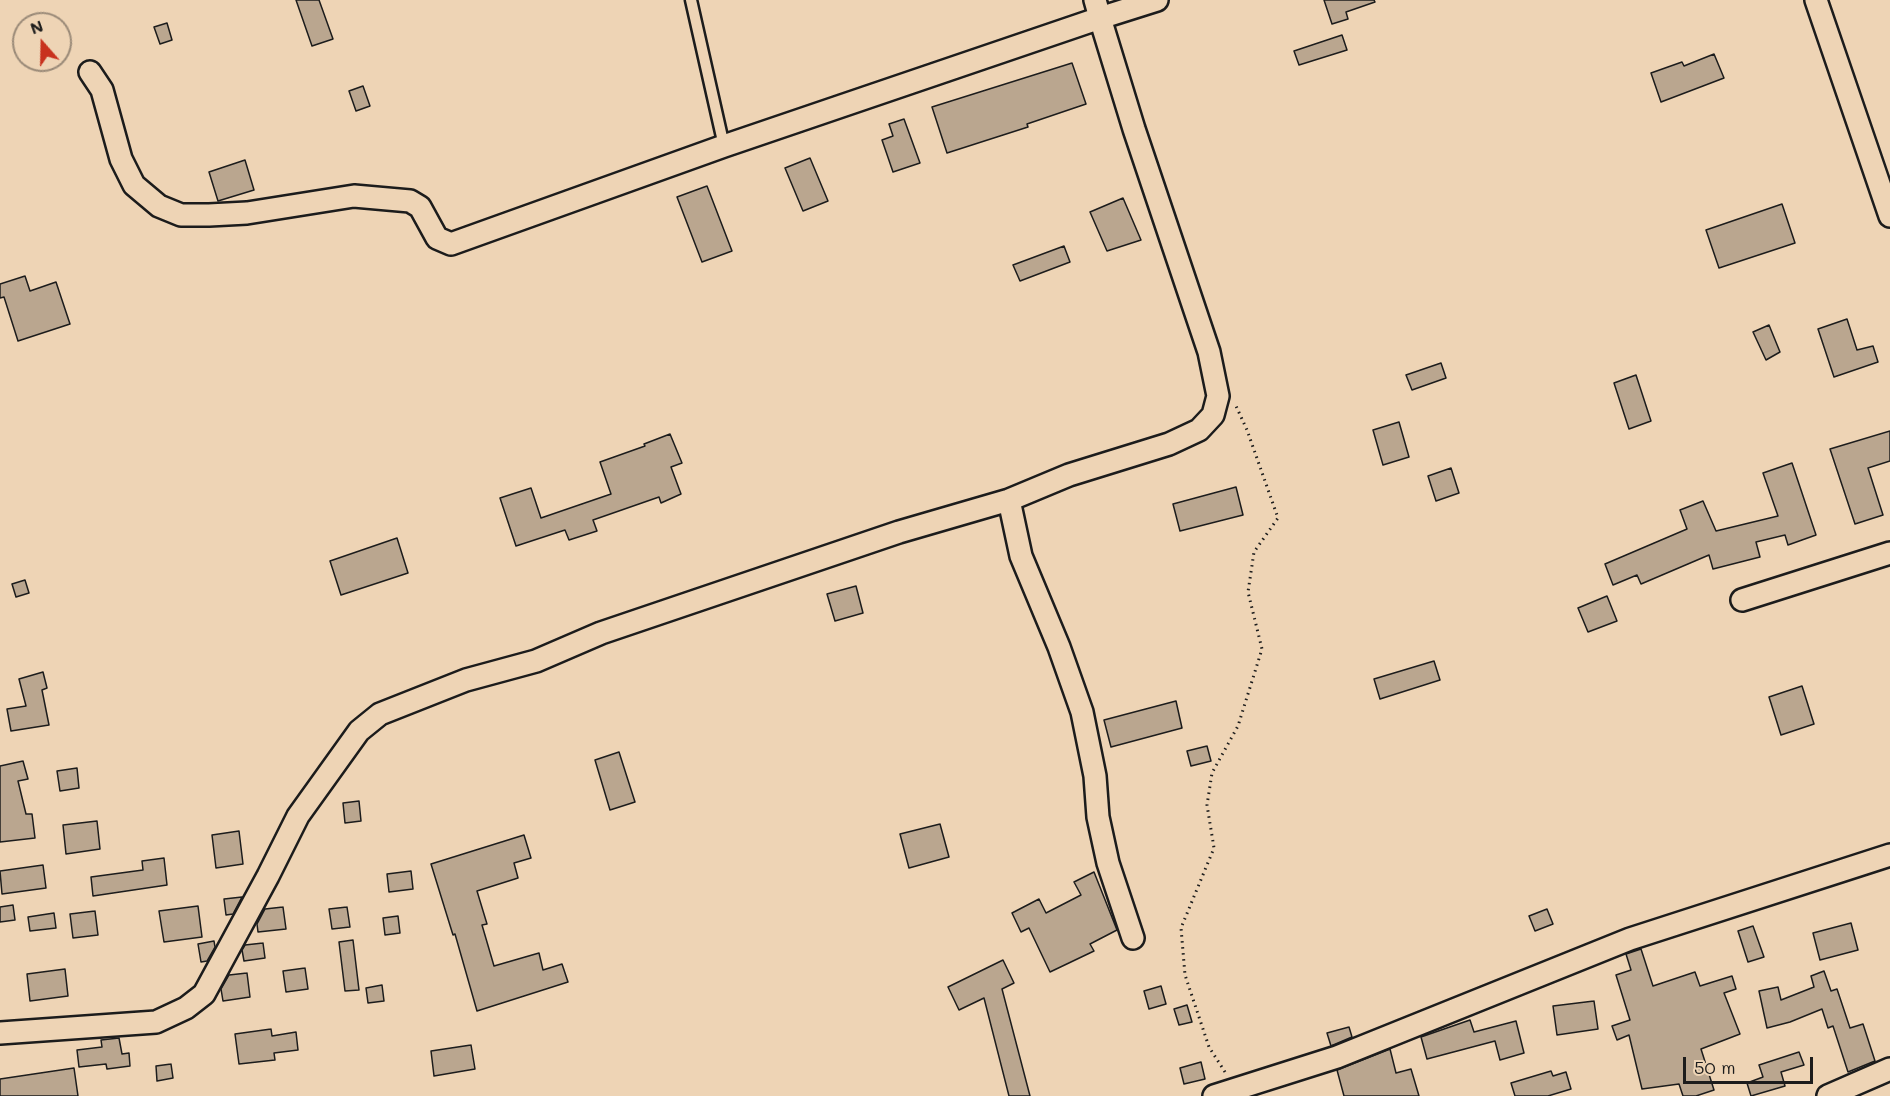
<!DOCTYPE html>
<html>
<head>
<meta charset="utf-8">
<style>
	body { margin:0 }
	#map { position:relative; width:1890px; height:1096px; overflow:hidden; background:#eed4b5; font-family:Mali,sans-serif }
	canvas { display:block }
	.north { position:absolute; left:12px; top:12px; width:60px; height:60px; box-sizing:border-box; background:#eed4b5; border:2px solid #9a8a78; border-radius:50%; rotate:340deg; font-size:16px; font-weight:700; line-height:24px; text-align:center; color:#1c1c1c }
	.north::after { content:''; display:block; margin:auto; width:21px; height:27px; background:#c8321e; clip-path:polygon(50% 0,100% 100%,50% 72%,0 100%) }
	.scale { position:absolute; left:1683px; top:1057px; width:130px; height:27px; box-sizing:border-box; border:3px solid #1c1c1c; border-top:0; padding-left:8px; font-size:18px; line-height:21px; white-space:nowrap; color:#1c1c1c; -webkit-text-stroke:4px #eed4b5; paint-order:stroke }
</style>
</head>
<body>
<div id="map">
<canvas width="1890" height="1096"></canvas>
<div class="north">N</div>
<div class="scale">50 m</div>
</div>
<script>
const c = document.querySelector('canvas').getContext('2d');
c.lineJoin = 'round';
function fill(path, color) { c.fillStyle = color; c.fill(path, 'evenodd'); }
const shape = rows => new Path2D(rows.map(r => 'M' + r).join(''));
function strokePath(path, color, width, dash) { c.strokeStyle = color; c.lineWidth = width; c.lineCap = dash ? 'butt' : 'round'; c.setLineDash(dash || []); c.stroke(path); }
const building = shape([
	[296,0,319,0,333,39,312,46,296,0],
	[1324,0,1374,0,1375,2,1346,12,1348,19,1332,24,1324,0],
	[167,23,172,40,160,44,154,27,167,23],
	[1342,35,1347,50,1299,65,1294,51,1342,35],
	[1714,54,1724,78,1661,102,1651,73,1682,62,1684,66,1714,54],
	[1072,63,1086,104,1027,124,1028,127,947,153,932,107,1072,63],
	[363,86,370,106,356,111,349,91,363,86],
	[904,119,920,163,893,172,882,140,893,136,889,124,904,119],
	[810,158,828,201,803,211,785,168,810,158],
	[245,160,254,190,218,201,209,172,245,160],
	[707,186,732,251,702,262,677,197,707,186],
	[1123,198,1141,240,1107,251,1090,212,1123,198],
	[1782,204,1795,243,1719,268,1706,230,1782,204],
	[1064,246,1070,262,1020,281,1013,265,1064,246],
	[25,276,30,291,56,282,70,324,18,341,4,297,0,298,0,284,25,276],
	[1847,319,1857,350,1873,346,1878,362,1834,377,1818,329,1847,319],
	[1769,325,1780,352,1766,360,1753,332,1769,325],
	[1441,363,1446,378,1412,390,1406,375,1441,363],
	[1636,375,1651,421,1629,429,1614,383,1636,375],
	[1399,422,1409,457,1383,465,1373,430,1399,422],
	[1890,431,1890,461,1868,468,1883,515,1855,524,1830,449,1890,431],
	[670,434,682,463,671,467,681,494,661,503,659,497,593,520,597,531,569,540,565,530,516,546,500,498,531,488,541,518,611,494,600,462,645,446,644,444,670,434],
	[1792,463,1816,535,1788,545,1785,535,1756,542,1760,557,1713,569,1709,555,1641,584,1637,575,1613,585,1605,564,1687,529,1680,510,1703,501,1716,531,1778,516,1763,473,1792,463],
	[1451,468,1459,493,1436,501,1428,476,1451,468],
	[1236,487,1243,515,1180,531,1173,504,1236,487],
	[397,538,408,573,341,595,330,561,397,538],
	[25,580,29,593,16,597,12,584,25,580],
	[856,586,863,613,835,621,827,594,856,586],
	[1607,596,1617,621,1588,632,1578,608,1607,596],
	[1434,661,1440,680,1380,699,1374,679,1434,661],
	[43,672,47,688,42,690,49,725,11,731,7,709,26,706,19,679,43,672],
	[1802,686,1814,724,1781,735,1769,697,1802,686],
	[1176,701,1182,728,1111,747,1104,720,1176,701],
	[1207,746,1211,761,1191,766,1187,751,1207,746],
	[619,752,635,802,610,810,595,760,619,752],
	[23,761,28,779,18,781,26,814,32,814,35,838,0,842,0,766,23,761],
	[77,768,79,788,60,791,57,771,77,768],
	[359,801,361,821,345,823,343,803,359,801],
	[97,821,100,849,66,854,63,825,97,821],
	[940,824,949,857,909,868,900,834,940,824],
	[239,831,243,864,216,868,212,835,239,831],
	[524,835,531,858,514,863,518,878,477,891,487,924,482,925,494,966,539,953,543,970,562,964,568,982,477,1011,455,934,453,935,431,864,524,835],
	[164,858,167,885,93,896,91,877,143,870,142,861,164,858],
	[43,865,46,888,2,894,0,871,43,865],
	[411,871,413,889,389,892,387,874,411,871],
	[1094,872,1117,930,1090,944,1094,951,1050,972,1029,928,1021,932,1012,913,1039,899,1046,913,1081,895,1074,882,1094,872],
	[242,897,233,914,226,915,224,899,242,897],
	[13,905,15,920,0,922,0,907,13,905],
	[198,906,202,937,164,942,159,911,198,906],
	[283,907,286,929,258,932,257,924,265,909,283,907],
	[347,907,350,927,332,929,329,909,347,907],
	[1547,909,1553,924,1535,931,1529,916,1547,909],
	[95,911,98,935,73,938,70,914,95,911],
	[54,913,56,928,30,931,28,917,54,913],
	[398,916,400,933,385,935,383,918,398,916],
	[1851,923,1858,950,1820,960,1813,933,1851,923],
	[1753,926,1764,957,1748,962,1738,931,1753,926],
	[353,940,359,990,345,991,339,942,353,940],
	[214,941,215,947,207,961,201,962,198,944,214,941],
	[263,943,265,958,244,961,242,950,245,945,263,943],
	[1641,949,1653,986,1695,972,1700,986,1732,976,1736,989,1724,993,1740,1034,1701,1049,1714,1090,1696,1096,1683,1096,1679,1084,1642,1089,1629,1035,1617,1040,1612,1026,1630,1020,1616,975,1631,970,1626,954,1641,949],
	[1003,960,1014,983,1002,989,1030,1096,1009,1096,984,998,959,1010,948,987,1003,960],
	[305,968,308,989,286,992,283,971,305,968],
	[65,969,68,996,30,1001,27,974,65,969],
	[1824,971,1831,991,1837,989,1850,1028,1863,1024,1875,1061,1848,1072,1833,1026,1828,1028,1822,1009,1790,1022,1767,1028,1759,991,1778,987,1781,1000,1814,987,1811,976,1824,971],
	[247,973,250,997,223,1001,221,989,229,975,247,973],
	[382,985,384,1001,368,1003,366,988,382,985],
	[1161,986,1166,1004,1149,1009,1144,991,1161,986],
	[1594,1001,1598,1029,1557,1035,1553,1006,1594,1001],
	[1187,1005,1192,1022,1179,1025,1174,1009,1187,1005],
	[1470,1020,1474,1032,1516,1021,1524,1053,1500,1060,1495,1041,1427,1059,1421,1037,1470,1020],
	[1349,1027,1352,1037,1331,1046,1327,1033,1349,1027],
	[271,1029,272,1036,296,1032,298,1050,274,1053,275,1060,239,1064,235,1034,271,1029],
	[119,1038,122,1054,129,1053,130,1066,107,1069,106,1064,79,1067,77,1050,102,1047,101,1040,119,1038],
	[471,1045,475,1069,434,1076,431,1051,471,1045],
	[1390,1049,1396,1073,1411,1069,1419,1096,1344,1096,1337,1070,1390,1049],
	[1799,1052,1804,1065,1781,1072,1785,1086,1751,1096,1747,1083,1763,1077,1759,1065,1799,1052],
	[1201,1062,1205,1079,1184,1084,1180,1068,1201,1062],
	[171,1064,173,1078,157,1081,156,1066,171,1064],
	[74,1068,78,1096,0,1096,0,1079,74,1068],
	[1551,1071,1553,1076,1566,1072,1571,1089,1548,1096,1515,1096,1511,1083,1551,1071]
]);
const path = shape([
	[1225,1072,1209,1047,1185,975,1181,928,1214,848,1207,805,1212,773,1238,726,1262,649,1248,592,1254,552,1278,518,1247,430,1236,406]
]);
const lane = shape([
	[691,0,724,146]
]);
const street = shape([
	[1816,0,1890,216],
	[90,72,102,90,121,159,134,185,159,206,181,215,209,215,247,213,354,196,410,201,420,207,437,238,451,244,724,146,1100,18,1095,0],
	[1009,500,1021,556,1059,647,1082,712,1095,776,1098,817,1108,863,1133,938],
	[1742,600,1890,553],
	[0,1033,156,1022,186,1008,204,994,268,876,298,816,359,731,380,714,466,680,536,661,601,633,899,532,1009,500,1069,475,1169,444,1199,430,1213,415,1218,396,1209,352,1134,129,1100,18,1157,0],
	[1214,1096,1337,1057,1630,939,1890,855],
	[1828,1096,1890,1069]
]);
fill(building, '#baa68f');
strokePath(building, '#1c1c1c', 1.5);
strokePath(lane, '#1c1c1c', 15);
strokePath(street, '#1c1c1c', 26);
strokePath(path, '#1c1c1c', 3, [1.5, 4.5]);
strokePath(lane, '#eed4b5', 10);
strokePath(street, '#eed4b5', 21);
</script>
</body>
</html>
